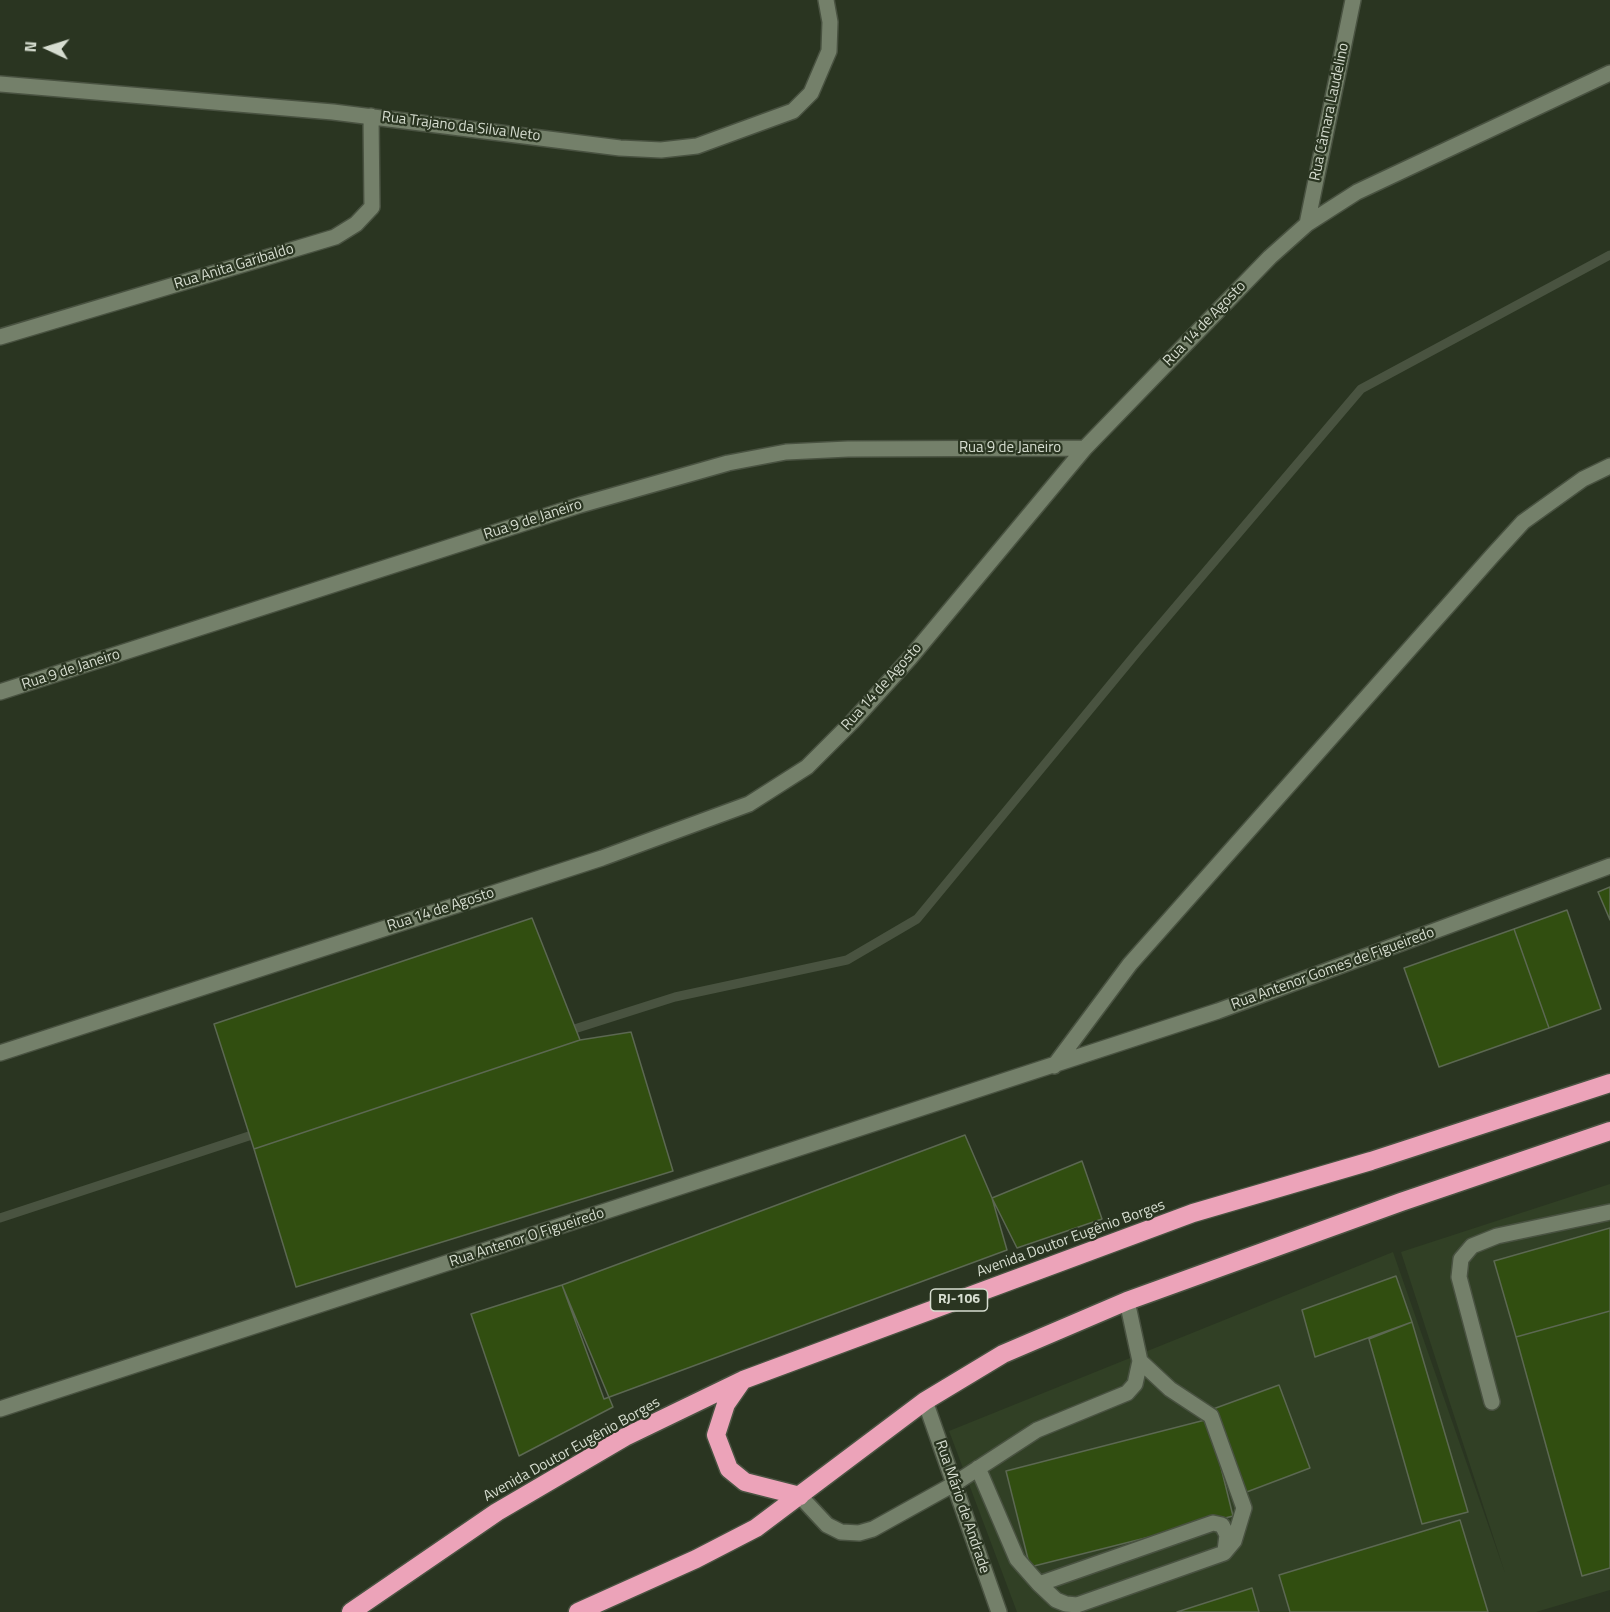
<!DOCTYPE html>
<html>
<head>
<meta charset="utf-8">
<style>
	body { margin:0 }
	#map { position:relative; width:1610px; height:1612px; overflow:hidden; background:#2a3521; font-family:"Titillium Web",sans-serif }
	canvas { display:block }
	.north { position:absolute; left:18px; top:18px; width:60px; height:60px; -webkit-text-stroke:4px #2a3521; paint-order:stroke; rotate:274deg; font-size:16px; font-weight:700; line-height:24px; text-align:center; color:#d6ddd0 }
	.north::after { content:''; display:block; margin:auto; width:21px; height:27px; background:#d6ddd0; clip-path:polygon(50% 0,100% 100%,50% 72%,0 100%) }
</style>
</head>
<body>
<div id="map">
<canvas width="1610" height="1612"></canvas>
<div class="north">N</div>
</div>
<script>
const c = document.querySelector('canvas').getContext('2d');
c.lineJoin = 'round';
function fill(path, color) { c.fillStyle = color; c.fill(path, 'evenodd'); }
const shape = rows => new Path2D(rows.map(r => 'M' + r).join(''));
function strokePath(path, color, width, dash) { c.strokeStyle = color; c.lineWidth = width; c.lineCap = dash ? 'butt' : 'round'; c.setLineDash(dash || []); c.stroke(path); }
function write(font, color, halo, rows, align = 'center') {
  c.font = font + ' "Titillium Web",sans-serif'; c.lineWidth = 4.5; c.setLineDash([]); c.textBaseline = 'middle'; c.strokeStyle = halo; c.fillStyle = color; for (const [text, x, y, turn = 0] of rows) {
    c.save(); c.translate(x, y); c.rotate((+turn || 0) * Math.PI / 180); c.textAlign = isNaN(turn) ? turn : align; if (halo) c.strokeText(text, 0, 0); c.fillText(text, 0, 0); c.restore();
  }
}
const built = shape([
	[1610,1184,1610,1590,1536,1612,1017,1612,949,1431,1393,1252,1505,1573,1401,1252]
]);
const stream = shape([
	[565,1032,675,997,847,960,917,919,1139,650,1361,389,1610,255],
	[0,1218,261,1132]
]);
const building = shape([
	[1610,887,1610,920,1598,892,1610,887],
	[1567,910,1601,1009,1549,1028,1514,929,1567,910],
	[532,918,580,1040,254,1149,214,1024,532,918],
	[1514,929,1549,1028,1439,1067,1404,968,1514,929],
	[631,1032,673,1171,296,1287,254,1149,580,1040,631,1032],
	[965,1135,992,1198,1007,1250,604,1399,562,1285,965,1135],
	[1082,1161,1102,1219,1017,1248,992,1198,1082,1161],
	[1610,1228,1610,1311,1516,1337,1494,1261,1610,1228],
	[1396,1276,1412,1322,1315,1357,1302,1310,1396,1276],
	[562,1285,613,1407,519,1456,471,1314,562,1285],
	[1610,1311,1610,1568,1582,1576,1516,1337,1610,1311],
	[1412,1322,1468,1512,1422,1524,1369,1339,1412,1322],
	[1279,1385,1310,1468,1244,1493,1213,1409,1279,1385],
	[1209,1419,1233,1516,1030,1567,1006,1471,1209,1419],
	[1460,1520,1488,1612,1290,1612,1279,1575,1460,1520],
	[1252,1588,1259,1612,1177,1612,1252,1588]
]);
const minor = shape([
	[0,84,333,112,620,148,661,150,697,146,793,111,811,93,829,51,830,22,826,0],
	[1307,224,1353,0],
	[0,337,335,237,356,224,372,207,371,116],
	[0,692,580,505,728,463,786,452,848,449,1085,448],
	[0,1053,602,858,749,804,807,767,853,721,910,658,1085,448,1270,257,1307,224,1357,192,1610,73],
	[1054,1066,1130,964,1492,556,1523,522,1583,479,1610,466],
	[925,1401,999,1612],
	[1492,1402,1459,1277,1461,1259,1472,1246,1497,1236,1610,1212],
	[0,1409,1218,1011,1610,866],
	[978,1468,1017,1559,1039,1584,1056,1600,1066,1604,1077,1605,1224,1553,1234,1541,1244,1508,1211,1416,1170,1389,1140,1361],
	[800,1496,827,1525,841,1532,859,1533,873,1529,954,1484,1037,1430,1127,1393,1135,1384,1140,1361,1127,1301],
	[1039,1584,1213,1523,1222,1525,1227,1535,1225,1551]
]);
const highway = shape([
	[742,1381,726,1404,716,1435,729,1469,745,1482,800,1496],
	[351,1612,497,1512,625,1437,743,1380,1193,1213,1371,1161,1610,1083],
	[578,1612,696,1559,756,1528,925,1401,1003,1354,1127,1301,1401,1202,1610,1131]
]);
const shields = [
	[959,1300,57]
];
const shieldNames = [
	["RJ-106",959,1300]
];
const streetNames = [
	["Rua Câmara Laudelino",1330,112,-78],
	["Rua Trajano da Silva Neto",461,127,7],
	["Rua Anita Garibaldo",234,267,-17],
	["Rua 14 de Agosto",1205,324,-46],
	["Rua 9 de Janeiro",1010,448],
	["Rua 9 de Janeiro",533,520,-18],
	["Rua 9 de Janeiro",71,670,-18],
	["Rua 14 de Agosto",882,687,-48],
	["Rua 14 de Agosto",441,910,-18],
	["Rua Antenor Gomes de Figueiredo",1333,969,-20],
	["Rua Antenor O Figueiredo",527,1238,-18],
	["Avenida Doutor Eugênio Borges",1071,1239,-20],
	["Avenida Doutor Eugênio Borges",572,1450,-29],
	["Rua Mário de Andrade",962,1507,71]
];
fill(built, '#314025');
strokePath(stream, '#495340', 9);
fill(building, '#314e10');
strokePath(building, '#5c6852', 1.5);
strokePath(minor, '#495241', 18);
strokePath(highway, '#495241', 21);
strokePath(minor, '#74806a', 15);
strokePath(highway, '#eca3b9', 18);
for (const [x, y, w] of shields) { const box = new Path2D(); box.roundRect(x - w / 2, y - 11, w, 22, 4.5); c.fillStyle = '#2a3521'; c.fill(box); strokePath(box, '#d6ddd0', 1.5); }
write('bold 14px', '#d6ddd0', null, shieldNames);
write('15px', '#d6ddd0', '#2a3521', streetNames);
</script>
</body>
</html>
